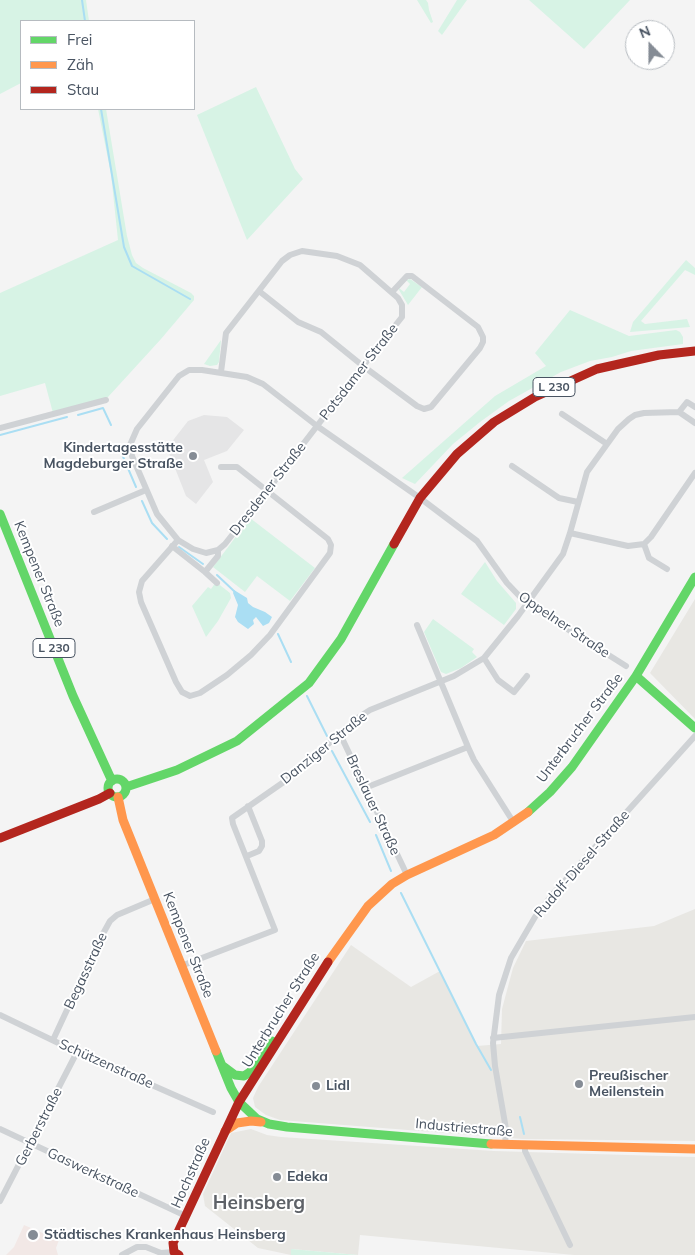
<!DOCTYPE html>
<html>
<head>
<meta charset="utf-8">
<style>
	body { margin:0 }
	#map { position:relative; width:695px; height:1255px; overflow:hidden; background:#f4f4f4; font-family:Mulish,sans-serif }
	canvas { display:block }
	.legend { position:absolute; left:20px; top:20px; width:175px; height:90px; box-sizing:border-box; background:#fff; border:1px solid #b6bbc0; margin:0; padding:6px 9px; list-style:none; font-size:15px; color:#495462 }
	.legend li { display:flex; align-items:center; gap:10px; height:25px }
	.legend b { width:25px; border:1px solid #b6bbc0 }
	.north { position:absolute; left:625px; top:20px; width:50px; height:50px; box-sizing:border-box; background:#fff; border:1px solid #b6bbc0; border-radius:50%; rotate:338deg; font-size:14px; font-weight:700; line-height:20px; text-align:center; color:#495462 }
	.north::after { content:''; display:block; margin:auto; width:18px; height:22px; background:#858c95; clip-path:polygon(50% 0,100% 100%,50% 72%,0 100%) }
</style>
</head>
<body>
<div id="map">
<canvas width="695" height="1255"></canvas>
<ul class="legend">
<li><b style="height:6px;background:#63d668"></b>Frei</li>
<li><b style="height:6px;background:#ff974d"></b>Zäh</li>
<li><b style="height:6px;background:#b3261e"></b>Stau</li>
</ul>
<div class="north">N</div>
</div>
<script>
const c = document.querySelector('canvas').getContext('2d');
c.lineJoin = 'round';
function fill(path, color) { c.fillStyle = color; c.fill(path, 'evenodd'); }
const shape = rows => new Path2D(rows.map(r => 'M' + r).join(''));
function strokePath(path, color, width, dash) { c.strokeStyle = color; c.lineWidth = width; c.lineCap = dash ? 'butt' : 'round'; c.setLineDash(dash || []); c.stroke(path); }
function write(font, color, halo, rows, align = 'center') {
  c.font = font + ' Mulish,sans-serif'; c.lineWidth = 4; c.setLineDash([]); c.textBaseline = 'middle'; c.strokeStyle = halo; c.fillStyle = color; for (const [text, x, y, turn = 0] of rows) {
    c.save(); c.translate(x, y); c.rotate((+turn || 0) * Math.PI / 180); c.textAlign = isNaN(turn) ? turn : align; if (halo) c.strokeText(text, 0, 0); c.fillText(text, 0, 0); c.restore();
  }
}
const commercial = shape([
	[695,599,695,719,650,673],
	[695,909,695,1141,523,1139,280,1120,266,1115,255,1107,253,1098,258,1087,351,945,411,987,440,971,477,1046,501,1044,502,1009,513,968,526,941,654,926],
	[251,1129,267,1135,281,1137,494,1151,695,1157,695,1255,574,1255,360,1235,358,1255,291,1249,291,1255,258,1248,205,1206,203,1194,231,1133]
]);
const education = shape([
	[204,415,227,417,244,430,227,451,204,460,213,482,196,504,186,496,167,448,188,421]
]);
const medical = shape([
	[24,1225,59,1240,56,1248,58,1255,6,1255,14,1247]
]);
const green = shape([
	[0,0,86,0,89,21,21,21,21,83,0,94],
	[417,0,426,0,428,3,429,10,433,22,431,23],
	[457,0,467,0,442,35,438,31],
	[529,0,630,0,584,49],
	[256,87,295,169,303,179,247,240,197,115],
	[98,109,106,109,127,236,132,255,136,263,143,268,191,293,194,296,194,300,161,339,108,397,53,413,45,383,0,396,0,293,118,240,111,174],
	[686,260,695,268,695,275,685,270,641,321,645,324,687,319,690,327,630,332,633,322],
	[410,279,422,287,408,305,399,290,399,288,404,292,410,284,406,280],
	[570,310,629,336,676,330,680,332,683,337,683,344,631,351,612,357,590,361,561,372,509,401,480,422,453,444,415,484,402,478,495,396,546,366,535,353],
	[221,340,219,362,217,365,210,366,204,364],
	[250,518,315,568,290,601,257,576,245,592,213,567],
	[485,562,497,581,516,603,516,609,504,625,461,594],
	[216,582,230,593,231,598,218,621,206,637,192,606,208,587,211,589],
	[433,619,474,649,472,652,477,657,461,668,446,674,441,672,424,632],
	[291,1249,358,1255,360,1255,291,1255]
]);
const water = shape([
	[234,590,247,598,248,603,253,607,265,612,272,617,269,623,263,626,256,617,253,620,254,624,248,629,238,622,235,617,238,605,233,593]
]);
const stream = shape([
	[82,0,85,21],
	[101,109,124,247,132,266,190,299],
	[78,415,103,408,111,425],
	[0,435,67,417],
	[118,445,136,487],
	[142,501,152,523,167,539],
	[179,547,203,564],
	[217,575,235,592],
	[278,634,291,662],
	[307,696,327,736],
	[332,751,370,822],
	[376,835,391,871],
	[401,893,476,1044,491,1070],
	[520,1117,524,1134]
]);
const street = shape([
	[259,291,298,322,321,332,363,366,417,406,424,409,431,407,480,348,483,342,483,337,478,327,412,276,407,276,393,291],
	[221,372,226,333,282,261,290,255,302,251,337,256,360,265,398,298,402,305,402,317,363,366,317,426,267,491,225,544,218,550,206,553,193,549,178,540,157,514,132,456,130,445,137,429,179,376,189,370,202,370,247,377,263,384,317,426,420,498,477,541,507,583,526,603,626,666],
	[679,412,687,402,695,407],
	[562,414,607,444],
	[0,428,106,400],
	[512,466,559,498,578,502],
	[94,512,146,490],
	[570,533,628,546,644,544,651,537,695,473],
	[178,540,142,581,139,592,141,602,176,682,182,692,190,696,200,693,227,675,251,655,270,635,330,553,331,545,328,539,237,467,221,467],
	[644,544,649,558,667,569],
	[172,546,205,572,218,556,218,550],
	[205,572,217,583],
	[484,658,498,680,514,692,527,676],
	[340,734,407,875],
	[468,747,474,760,514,823],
	[365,788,468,747,417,625],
	[247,856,259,851,262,846,262,841,248,806],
	[181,966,275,930,233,824,232,818,288,779,359,717,370,710,454,676,484,658,518,616,563,554,570,533,587,472,618,429,629,419,635,415,644,413,679,412,695,423],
	[0,1015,77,1052,213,1112],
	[493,1038,695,1017],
	[53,1040,99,941,110,921,117,915,155,899],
	[0,1129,186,1216],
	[505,1145,506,1129,495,1066,493,1043,499,995,511,958,535,917,552,895,695,736],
	[525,1146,525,1151,570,1245],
	[0,1201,77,1052],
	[122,1255,137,1247,146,1247,161,1253,174,1252]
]);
const fast = shape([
	[0,514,73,696,112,781],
	[636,676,695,728],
	'108 788a9 9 0 1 1 18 0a9 9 0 1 1-18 0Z',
	[126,787,177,770,237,741,309,683,341,639,394,544],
	[528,812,550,792,572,767,636,676,695,577],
	[216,1051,231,1088,239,1102,257,1119,269,1124,287,1127,491,1144],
	[223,1066,235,1075,244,1076,250,1072,272,1041]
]);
const slow = shape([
	[118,797,123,820,216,1051],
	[328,962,368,906,392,884,407,875,494,835,528,812],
	[225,1131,237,1123,251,1121,261,1122],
	[491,1144,695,1149]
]);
const jam = shape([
	[394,544,420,498,457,454,494,422,535,397,597,369,659,355,695,351],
	[0,838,99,799,110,793],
	[179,1255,174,1252,173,1243,239,1102,328,962]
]);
const markers = [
	[193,456,5,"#858c95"],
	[579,1084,5,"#858c95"],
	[316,1086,5,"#858c95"],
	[277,1177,5,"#858c95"],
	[33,1235,6,"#858c95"]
];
const shields = [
	[554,387,42],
	[54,648,42]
];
const shieldNames = [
	["L 230",554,387],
	["L 230",54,648]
];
const streetNames = [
	["Potsdamer Straße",359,372,-52],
	["Dresdener Straße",268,489,-52],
	["Kempener Straße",39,574,68],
	["Oppelner Straße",564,625,34],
	["Unterbrucher Straße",580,728,-53],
	["Danziger Straße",324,748,-39],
	["Breslauer Straße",373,805,65],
	["Rudolf-Diesel-Straße",582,864,-49],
	["Kempener Straße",188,945,68],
	["Begasstraße",86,971,-65],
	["Unterbrucher Straße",281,1010,-58],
	["Schützenstraße",106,1064,24],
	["Gerberstraße",39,1127,-63],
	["Industriestraße",464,1128,5],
	["Gaswerkstraße",93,1173,25],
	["Hochstraße",191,1173,-66]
];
const poiNames = [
	["Kindertagesstätte",183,448,"right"],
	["Magdeburger Straße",183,464,"right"],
	["Preußischer",589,1076],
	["Meilenstein",589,1092],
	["Lidl",326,1086],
	["Edeka",287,1177],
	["Städtisches Krankenhaus Heinsberg",44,1235]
];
const districtNames = [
	["Heinsberg",259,1203]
];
fill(commercial, '#e8e7e3');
fill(education, '#e5e5e6');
fill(medical, '#f2e8e6');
fill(green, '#d7f3e5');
fill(water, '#aadef3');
strokePath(stream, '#aadef3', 2);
strokePath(street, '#cfd2d5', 6);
strokePath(fast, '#63d668', 9);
strokePath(slow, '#ff974d', 9);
strokePath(jam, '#b3261e', 9);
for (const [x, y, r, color] of markers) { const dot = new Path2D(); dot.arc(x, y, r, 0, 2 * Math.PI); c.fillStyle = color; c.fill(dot); strokePath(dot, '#fff', 2); }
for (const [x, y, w] of shields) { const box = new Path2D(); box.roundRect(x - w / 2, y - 9.5, w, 19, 4); c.fillStyle = '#fff'; c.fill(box); strokePath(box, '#495462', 1); }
write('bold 12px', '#495462', null, shieldNames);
write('14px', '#495462', '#fff', streetNames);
write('bold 14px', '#495462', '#fff', poiNames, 'left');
write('bold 19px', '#5e6268', '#fff', districtNames);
</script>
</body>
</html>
